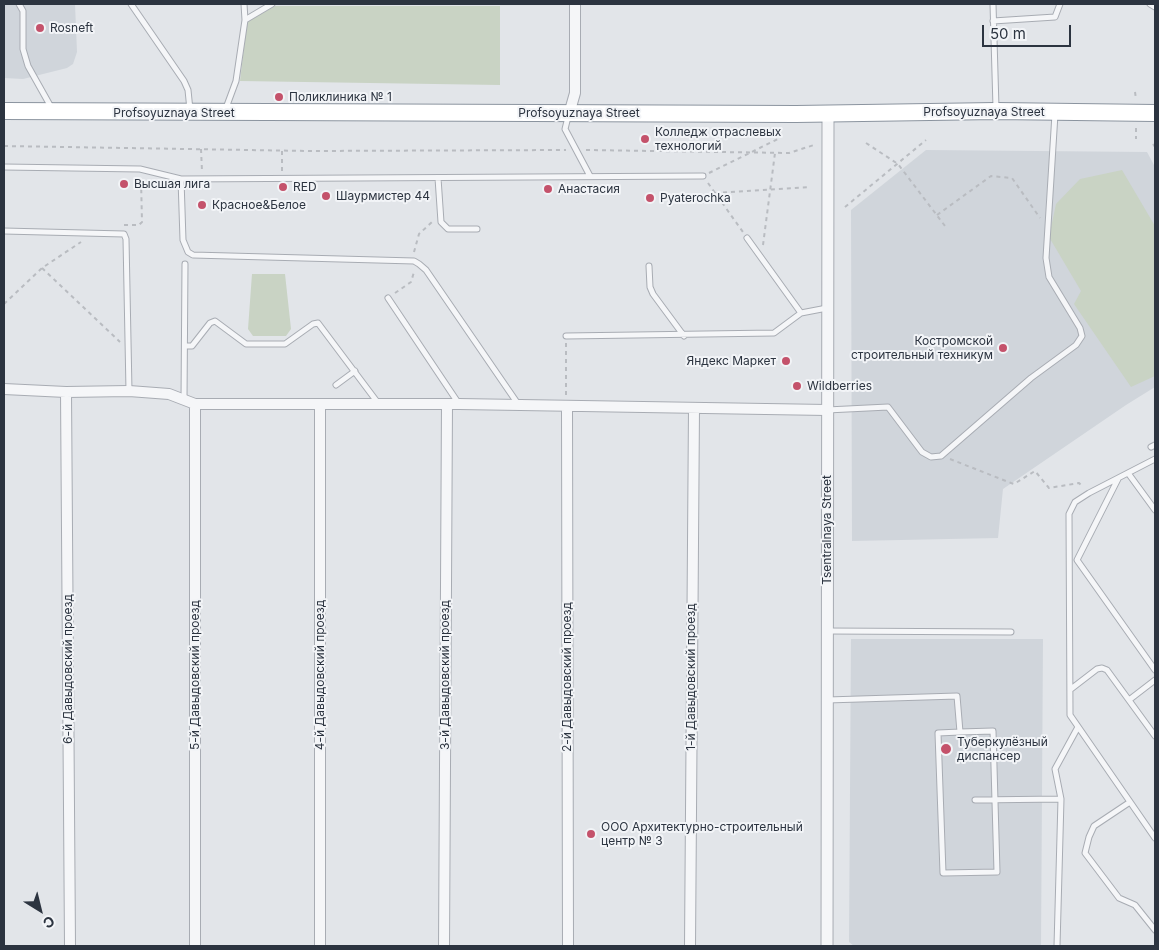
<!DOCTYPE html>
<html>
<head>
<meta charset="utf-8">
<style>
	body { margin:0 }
	#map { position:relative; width:1159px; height:950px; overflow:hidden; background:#e2e5e9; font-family:Inter,sans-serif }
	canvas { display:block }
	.frame { position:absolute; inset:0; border:5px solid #2c3440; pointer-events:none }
	.north { position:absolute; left:15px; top:885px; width:50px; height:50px; -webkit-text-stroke:4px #f2f4f7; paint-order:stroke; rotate:144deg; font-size:14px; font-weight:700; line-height:20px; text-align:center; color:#2c3440 }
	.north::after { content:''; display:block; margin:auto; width:18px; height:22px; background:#2c3440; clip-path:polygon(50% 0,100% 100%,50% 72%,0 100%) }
	.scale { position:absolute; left:982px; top:25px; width:89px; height:22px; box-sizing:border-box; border:2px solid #2c3440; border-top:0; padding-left:6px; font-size:15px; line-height:18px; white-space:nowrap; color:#2c3440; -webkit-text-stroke:4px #f2f4f7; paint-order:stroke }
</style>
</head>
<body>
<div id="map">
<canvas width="1159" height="950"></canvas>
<div class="frame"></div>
<div class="north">С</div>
<div class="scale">50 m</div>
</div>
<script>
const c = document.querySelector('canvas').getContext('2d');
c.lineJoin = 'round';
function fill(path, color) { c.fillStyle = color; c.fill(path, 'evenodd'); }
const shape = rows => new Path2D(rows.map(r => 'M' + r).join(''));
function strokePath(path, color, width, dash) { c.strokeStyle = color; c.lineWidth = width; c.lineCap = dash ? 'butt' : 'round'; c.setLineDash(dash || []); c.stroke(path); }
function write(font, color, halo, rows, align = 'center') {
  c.font = font + ' Inter,sans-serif'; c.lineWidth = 4; c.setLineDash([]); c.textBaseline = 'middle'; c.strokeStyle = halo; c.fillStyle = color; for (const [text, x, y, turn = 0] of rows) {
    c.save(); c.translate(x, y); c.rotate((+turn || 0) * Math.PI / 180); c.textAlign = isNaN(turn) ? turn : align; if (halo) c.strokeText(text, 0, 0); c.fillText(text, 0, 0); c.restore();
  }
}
const built = shape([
	[4,4,75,4,77,52,73,64,67,68,23,79,4,78],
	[926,150,1147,152,1155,167,1155,387,1126,405,1003,489,998,538,852,541,851,210],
	[851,639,1043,639,1041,946,854,946,849,942]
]);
const green = shape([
	[275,6,500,6,500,85,240,81,247,22],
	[1122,170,1155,226,1155,376,1131,387,1074,304,1081,291,1049,237,1056,204,1080,179],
	[252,274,285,274,291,329,286,336,253,336,248,329]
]);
const path = shape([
	[1135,92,1136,99],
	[1136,128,1136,139],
	[866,143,898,164,945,226],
	[1153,144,1155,147],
	[4,146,309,151,566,150],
	[201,149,202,171],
	[586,150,789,153,814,145],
	[282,151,282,171],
	[709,173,780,138],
	[708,183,743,232],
	[715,193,809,187],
	[845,207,926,140],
	[937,215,991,176,1012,178,1040,218],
	[124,225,139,225,142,222,141,179],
	[763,245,775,153],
	[414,252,419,234,433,221],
	[42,268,120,342],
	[395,293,411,282,414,272],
	[4,304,42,268,81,242],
	[566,343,566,396],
	[950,459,1011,483,1014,484,1035,471,1049,488,1079,483,1083,487]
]);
const service = shape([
	[19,4,23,11,23,49,28,66,51,107],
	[131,4,184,81,188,90,190,110],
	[244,4,245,20],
	[993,4,996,108],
	[1150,4,1155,7],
	[993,21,1055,17,1060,4],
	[226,108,236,81,245,20,272,4],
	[568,117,565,129,590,176],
	[4,167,140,169,181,179,703,176],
	[438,178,441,222,448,229,477,229],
	[181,179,183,240,188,252,193,255,414,261,419,264,426,270,518,404],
	[4,231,124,234,126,239,129,391],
	[747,238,801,313],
	[649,266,650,287,653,294,684,336],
	[388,298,459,404],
	[566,336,774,333,801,313,827,308],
	[185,346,192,346,210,323,215,321,246,344,285,344,313,324,318,323,378,403],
	[336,385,355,371],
	[184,400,185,264],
	[827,410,888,407,922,452,931,457,941,456,1031,378,1076,345,1082,336,1080,328,1049,277,1046,258,1055,114],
	[1151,447,1155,445],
	[1155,459,1089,493,1075,502,1069,514,1070,715,1155,838],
	[1128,473,1155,510],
	[1118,479,1077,560,1155,670],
	[827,631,1011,632],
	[1071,689,1097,669,1102,668,1107,670,1155,736],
	[827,700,957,696,960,732,993,731,997,872,943,873,938,733,960,732],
	[1129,700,1155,680],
	[975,800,1061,799],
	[1130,802,1094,826,1089,837,1085,853,1119,898,1135,905,1155,930],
	[1057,946,1061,799,1055,769,1078,727]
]);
const minor = shape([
	[569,114,575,93,575,4],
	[4,389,66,392,129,391,169,394,195,404,459,404,827,410],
	[66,392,70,946],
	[567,407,568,946],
	[195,946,195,404],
	[320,946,320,404],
	[444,946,447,404],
	[690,946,694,408]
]);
const tertiary = shape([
	[827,946,828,114]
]);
const trunk = shape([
	[4,111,796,114,996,111,1155,113]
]);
const markers = [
	[40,28,5,"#c4526b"],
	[279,97,5,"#c4526b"],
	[645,139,5,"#c4526b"],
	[124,184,5,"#c4526b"],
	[283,187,5,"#c4526b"],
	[548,189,5,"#c4526b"],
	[326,196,5,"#c4526b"],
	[650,198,5,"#c4526b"],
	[202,205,5,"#c4526b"],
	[1003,348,5,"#c4526b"],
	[786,361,5,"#c4526b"],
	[797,386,5,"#c4526b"],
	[946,749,6,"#c4526b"],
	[591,834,5,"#c4526b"]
];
const poiNames = [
	["Rosneft",50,28],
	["Поликлиника № 1",289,97],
	["Колледж отраслевых",655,132],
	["технологий",655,146],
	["Высшая лига",134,184],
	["RED",293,187],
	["Анастасия",558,189],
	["Шаурмистер 44",336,196],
	["Pyaterochka",660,198],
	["Красное&Белое",212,205],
	["Костромской",993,341,"right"],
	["строительный техникум",993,355,"right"],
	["Яндекс Маркет",776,361,"right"],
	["Wildberries",807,386],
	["Туберкулёзный",957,742],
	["диспансер",957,756],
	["ООО Архитектурно-строительный",601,827],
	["центр № 3",601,841]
];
const streetNames = [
	["Profsoyuznaya Street",984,112],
	["Profsoyuznaya Street",174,113],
	["Profsoyuznaya Street",579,113],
	["Tsentralnaya Street",827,530,-90],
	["6-й Давыдовский проезд",68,669,-90],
	["5-й Давыдовский проезд",195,675,-90],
	["4-й Давыдовский проезд",320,675,-90],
	["3-й Давыдовский проезд",445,675,-90],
	["2-й Давыдовский проезд",567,677,-90],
	["1-й Давыдовский проезд",691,677,-90]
];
fill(built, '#d0d5db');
fill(green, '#c9d3c4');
strokePath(service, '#a8acb3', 7);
strokePath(minor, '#a8acb3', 12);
strokePath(tertiary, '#a8acb3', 13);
strokePath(trunk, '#8b949f', 18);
strokePath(path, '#b9bcc1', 2, [4, 4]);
strokePath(service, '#f5f6f8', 5);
strokePath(minor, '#f5f6f8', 10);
strokePath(tertiary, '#f5f6f8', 11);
strokePath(trunk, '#fff', 16);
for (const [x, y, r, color] of markers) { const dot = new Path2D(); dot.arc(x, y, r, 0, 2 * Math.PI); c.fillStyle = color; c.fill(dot); strokePath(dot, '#f2f4f7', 2); }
write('12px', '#2c3440', '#f2f4f7', poiNames, 'left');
write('12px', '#2c3440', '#f2f4f7', streetNames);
</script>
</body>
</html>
